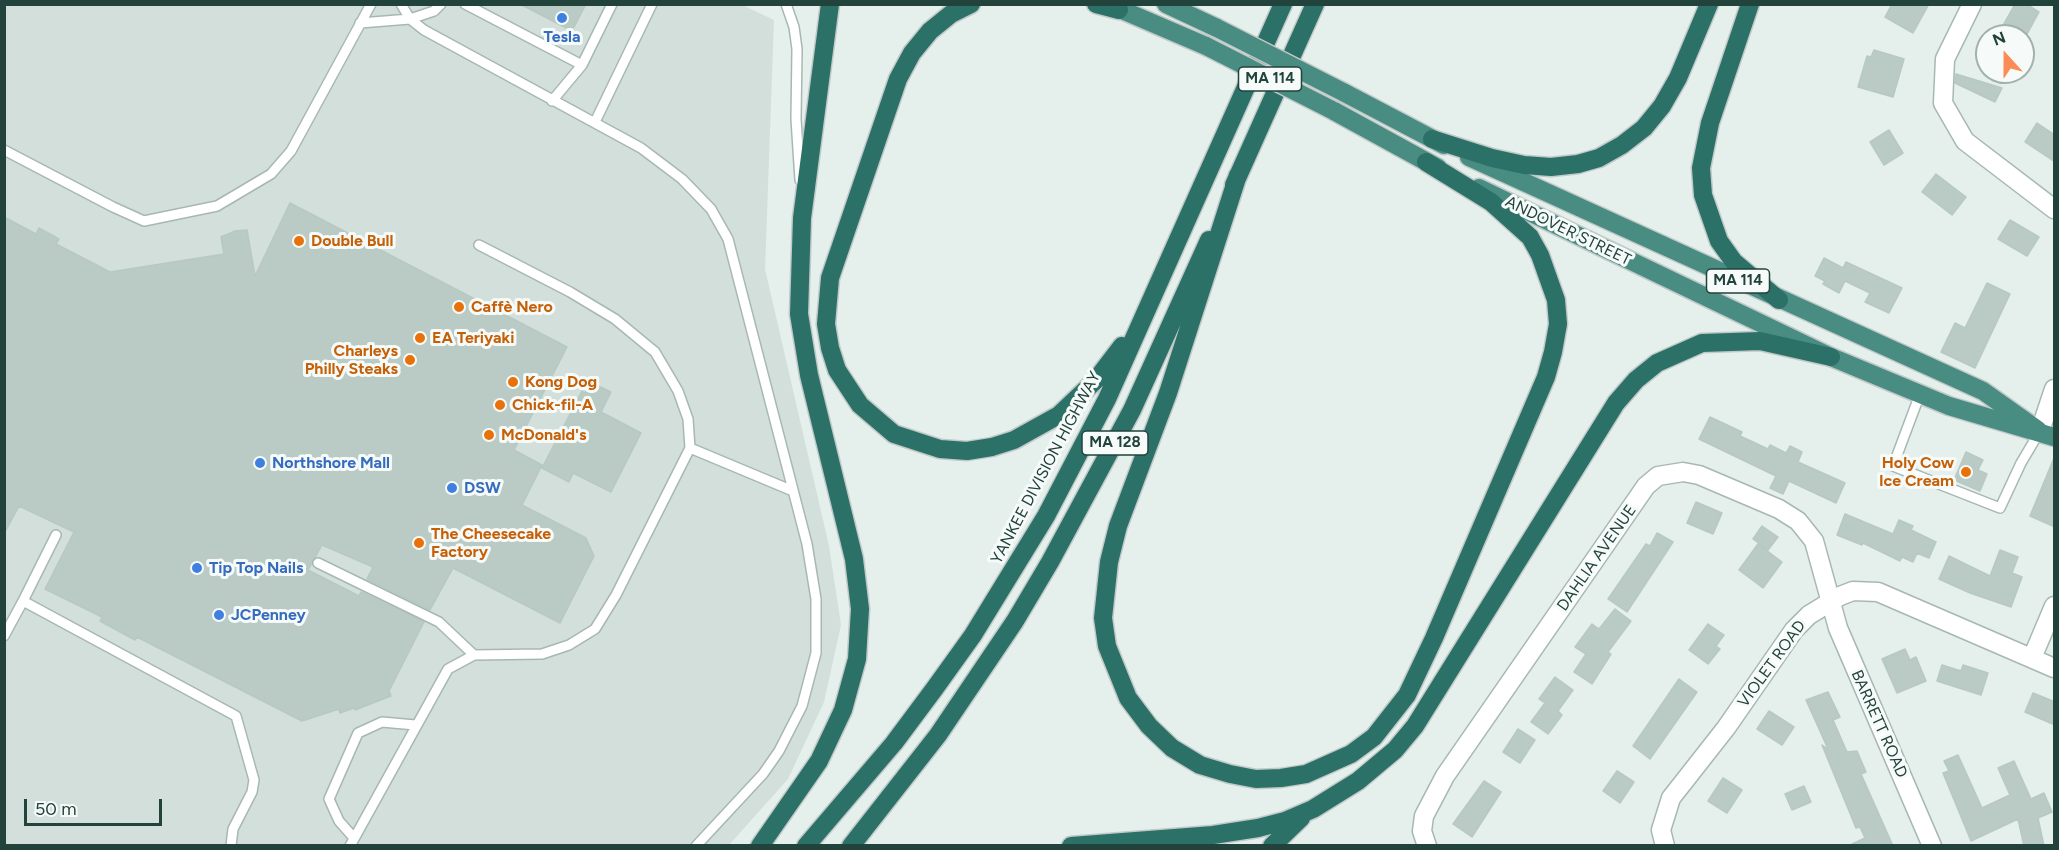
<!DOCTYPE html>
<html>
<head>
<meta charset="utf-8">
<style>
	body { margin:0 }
	#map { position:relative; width:2059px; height:850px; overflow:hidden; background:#e5efeb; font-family:Figtree,sans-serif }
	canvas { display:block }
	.frame { position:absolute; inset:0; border:6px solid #22423c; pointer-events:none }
	.north { position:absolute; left:1975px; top:24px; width:60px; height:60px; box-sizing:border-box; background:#f6fbf9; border:2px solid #a1b1ad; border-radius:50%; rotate:339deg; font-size:16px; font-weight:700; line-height:24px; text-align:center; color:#22423c }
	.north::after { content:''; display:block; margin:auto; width:21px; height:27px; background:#fb8c57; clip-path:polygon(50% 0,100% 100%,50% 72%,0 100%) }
	.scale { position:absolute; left:24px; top:799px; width:138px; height:27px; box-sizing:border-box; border:3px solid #22423c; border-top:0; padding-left:8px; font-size:18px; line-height:21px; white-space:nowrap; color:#22423c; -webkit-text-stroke:4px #f6fbf9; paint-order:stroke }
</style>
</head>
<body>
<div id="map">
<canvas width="2059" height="850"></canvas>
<div class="frame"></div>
<div class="north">N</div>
<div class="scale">50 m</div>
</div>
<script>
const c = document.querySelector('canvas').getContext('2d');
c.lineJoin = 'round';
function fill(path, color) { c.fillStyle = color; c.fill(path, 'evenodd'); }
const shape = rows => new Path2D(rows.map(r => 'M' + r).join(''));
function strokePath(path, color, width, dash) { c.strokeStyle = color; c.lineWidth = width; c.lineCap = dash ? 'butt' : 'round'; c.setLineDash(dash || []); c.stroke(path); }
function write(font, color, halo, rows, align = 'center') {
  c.font = font + ' Figtree,sans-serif'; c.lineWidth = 6; c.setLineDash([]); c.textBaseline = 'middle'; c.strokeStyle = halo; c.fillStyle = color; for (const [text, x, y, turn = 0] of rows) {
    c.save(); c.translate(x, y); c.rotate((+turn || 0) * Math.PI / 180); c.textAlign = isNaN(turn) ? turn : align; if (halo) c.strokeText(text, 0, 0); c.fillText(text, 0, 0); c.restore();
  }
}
const built = shape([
	[740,4,774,20,765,269,829,546,841,625,824,702,788,779,729,845,5,846,5,5]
]);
const building = shape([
	[520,4,586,4,572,31,520,4],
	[1892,4,1929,4,1913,33,1885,17,1892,4],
	[2015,4,2026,4,2039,12,2026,36,1997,36,2015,4],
	[1874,50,1904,59,1893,97,1858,87,1867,56,1871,57,1874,50],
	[1956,74,2002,88,1995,102,1955,83,1956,74],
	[2037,123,2055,135,2055,162,2025,142,2037,123],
	[1889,130,1903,153,1884,165,1870,142,1889,130],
	[1936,174,1966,197,1952,215,1922,192,1936,174],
	[290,203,567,347,514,450,542,465,522,505,586,538,594,556,560,623,453,568,430,610,367,579,373,567,322,545,308,570,359,596,361,592,424,622,389,691,391,696,355,710,354,708,340,713,339,709,302,721,137,637,135,640,100,621,102,617,45,589,74,532,19,506,4,534,4,217,36,234,39,228,59,239,56,244,110,272,224,254,221,237,235,231,247,230,255,276,290,203],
	[2010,220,2039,237,2027,256,1998,239,2010,220],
	[1824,258,1843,268,1846,262,1902,288,1889,313,1865,302,1870,293,1845,281,1839,293,1823,284,1825,281,1815,276,1824,258],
	[1987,283,2010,294,1975,368,1941,352,1955,323,1965,328,1987,283],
	[590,382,611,392,601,412,641,433,611,492,573,473,569,482,542,468,582,391,585,393,590,382],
	[1710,417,1742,432,1740,436,1768,449,1770,445,1786,453,1790,446,1802,452,1798,462,1845,483,1836,503,1789,481,1783,494,1770,488,1776,476,1699,439,1710,417],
	[1966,452,1983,460,1978,470,1987,474,1980,491,1954,480,1966,452],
	[2054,458,2055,458,2055,527,2030,516,2054,458],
	[1696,502,1722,513,1713,534,1687,523,1696,502],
	[1845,514,1893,534,1899,520,1913,526,1911,530,1936,542,1929,558,1917,553,1913,562,1902,557,1900,561,1863,543,1862,545,1837,535,1845,514],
	[1762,526,1778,537,1768,550,1753,539,1762,526],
	[1657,533,1673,542,1627,612,1608,599,1646,544,1650,546,1657,533],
	[1758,544,1782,562,1763,588,1739,570,1758,544],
	[2000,550,2018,557,2012,573,2022,577,2011,607,1970,593,1939,579,1949,556,1990,576,2000,550],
	[1615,609,1631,621,1608,652,1611,654,1592,684,1574,672,1586,654,1575,647,1592,624,1599,629,1615,609],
	[1708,624,1724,635,1716,646,1720,649,1708,664,1689,650,1708,624],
	[1905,649,1910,660,1916,657,1926,681,1897,693,1882,659,1905,649],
	[1942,665,1961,671,1963,665,1988,673,1981,695,1937,681,1942,665],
	[1555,677,1573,690,1558,711,1562,715,1548,734,1531,722,1545,703,1539,699,1555,677],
	[1679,679,1697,692,1650,759,1633,746,1679,679],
	[1828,692,1840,717,1833,720,1847,752,1857,751,1866,772,1861,774,1893,846,1848,846,1865,838,1860,827,1856,828,1822,745,1828,749,1806,700,1828,692],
	[2033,693,2055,702,2055,725,2025,712,2033,693],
	[1769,711,1794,727,1782,745,1757,729,1769,711],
	[1518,729,1535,740,1520,763,1503,752,1518,729],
	[1958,755,1982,808,2010,795,1998,768,2014,761,2031,799,2044,793,2052,812,2038,818,2044,846,2024,846,2018,819,1971,841,1943,773,1949,771,1944,761,1958,755],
	[1617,771,1634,782,1620,803,1603,791,1617,771],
	[1723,778,1742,790,1727,813,1708,801,1723,778],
	[1484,781,1501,792,1472,837,1453,824,1484,781],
	[1804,786,1811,802,1792,810,1785,794,1804,786]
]);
const service = shape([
	[401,4,410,19,424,30,641,148,682,179,711,209,728,239,807,544,816,599,816,653,802,706,779,751,763,774,696,846],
	[465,4,582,65,612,4],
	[786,4,794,27,797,49,796,119,800,180],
	[360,23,410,19,434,11,441,4],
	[552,101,582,65],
	[595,122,652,4],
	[4,150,113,207,144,221,217,206,271,174,291,151,371,4],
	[479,245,570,292,615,319,655,352,678,391,688,419,690,448],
	[1920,394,1893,466,2000,508,2021,463,2040,431],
	[318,563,439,622,474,655],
	[23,601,56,535],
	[4,636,23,601,236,716,254,780,252,792,233,829,231,846],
	[354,838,339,821,329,799,358,733,382,722,415,725],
	[350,846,448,669,474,655,542,654,569,645,595,629,616,595,690,448,793,491]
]);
const minor = shape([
	[1972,4,1945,59,1943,103,1965,141,2054,209],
	[2040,431,2054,389],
	[2032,658,2054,606],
	[1427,846,1422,831,1424,816,1445,776,1646,486,1658,476,1683,472,1699,475,1779,509,1798,521,1814,541,1838,628,1932,846],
	[1665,846,1661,830,1671,798,1726,728,1794,630,1809,615,1840,596,1853,591,1878,592,2054,668]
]);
const trunk = shape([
	[1108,4,1206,46],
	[1166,4,1217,28],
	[1343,92,1444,145],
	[1334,111,1438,168],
	[1469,157,1983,391,2038,430],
	[1479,188,1831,357,1949,406,2054,437]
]);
const motorway = shape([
	[971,4,951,14,930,31,912,53,898,79,830,278,826,324,830,348,837,370,860,405,894,434,940,449,967,451,992,447,1014,440,1059,415,1096,380,1122,346],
	[1096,4,1119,10],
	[1750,4,1710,123,1701,168,1703,195,1719,241,1734,262,1779,300],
	[1432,139,1492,158,1524,165,1551,167,1578,164,1599,158,1622,145,1644,128,1662,106,1678,78,1709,4],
	[1238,175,1168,393,1118,526,1109,562,1103,618,1107,646,1128,698,1149,726,1172,748,1200,765,1230,774,1256,779,1281,778,1306,774,1351,754,1374,737,1407,695,1434,638,1546,377,1553,352,1558,324,1556,300,1540,255,1530,237,1491,202,1426,162],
	[1234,185,1315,4],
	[760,846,819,761,843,710,857,659,860,609,854,559,809,375,799,314,802,218,830,4],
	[806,846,894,743,935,688,973,635,1046,516,1107,399,1283,4],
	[851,846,938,735,1015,621,1050,562,1132,410,1209,240],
	[1071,846,1213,835,1258,828,1285,821,1313,809,1358,781,1395,750,1415,726,1616,403,1636,380,1657,363,1702,343,1760,341,1831,357],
	[1272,846,1301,818]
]);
const trunkBridge = shape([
	[1217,28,1343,92],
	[1206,46,1334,111]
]);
const markers = [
	[562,18,6,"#3f7fe0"],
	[299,241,6,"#e8710a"],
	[459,307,6,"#e8710a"],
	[420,338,6,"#e8710a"],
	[410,360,6,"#e8710a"],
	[513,382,6,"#e8710a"],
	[500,405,6,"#e8710a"],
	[489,435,6,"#e8710a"],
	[260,463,6,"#3f7fe0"],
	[1966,472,6,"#e8710a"],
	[452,488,6,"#3f7fe0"],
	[419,543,6,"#e8710a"],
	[197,568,6,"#3f7fe0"],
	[219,615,6,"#3f7fe0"]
];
const shields = [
	[1270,79,63],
	[1738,281,63],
	[1115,443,66]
];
const shieldNames = [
	["MA 114",1270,79],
	["MA 114",1738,281],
	["MA 128",1115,443]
];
const shopNames = [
	["Tesla",562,37,"center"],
	["Northshore Mall",272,463],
	["DSW",464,488],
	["Tip Top Nails",209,568],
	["JCPenney",231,615]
];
const streetNames = [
	["ANDOVER STREET",1568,231,26],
	["YANKEE DIVISION HIGHWAY",1046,468,-62],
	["DAHLIA AVENUE",1597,558,-55],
	["VIOLET ROAD",1772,664,-54],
	["BARRETT ROAD",1879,724,66]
];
const foodNames = [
	["Double Bull",311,241],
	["Caffè Nero",471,307],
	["EA Teriyaki",432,338],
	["Charleys",398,351,"right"],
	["Philly Steaks",398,369,"right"],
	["Kong Dog",525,382],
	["Chick-fil-A",512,405],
	["McDonald's",501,435],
	["Holy Cow",1954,463,"right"],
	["Ice Cream",1954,481,"right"],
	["The Cheesecake",431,534],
	["Factory",431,552]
];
fill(built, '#d3dfda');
fill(building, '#bacac4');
strokePath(building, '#b6c9c3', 1.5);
strokePath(service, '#a7b8b3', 12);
strokePath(minor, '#a7b8b3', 21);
strokePath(trunk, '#c1cac8', 21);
strokePath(motorway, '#c1cac8', 21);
strokePath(service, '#fff', 9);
strokePath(minor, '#fff', 18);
strokePath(trunk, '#498c82', 18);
strokePath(motorway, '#2c7168', 18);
strokePath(trunkBridge, '#c1cac8', 21, []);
strokePath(trunkBridge, '#498c82', 18);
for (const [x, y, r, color] of markers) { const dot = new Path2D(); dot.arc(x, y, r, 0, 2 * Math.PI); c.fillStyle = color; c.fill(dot); strokePath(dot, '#f6fbf9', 2); }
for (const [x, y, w] of shields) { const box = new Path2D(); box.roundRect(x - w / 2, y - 12, w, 24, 4.5); c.fillStyle = '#f6fbf9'; c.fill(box); strokePath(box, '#22423c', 1.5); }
write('bold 15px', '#22423c', null, shieldNames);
write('bold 16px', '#366cbe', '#f6fbf9', shopNames, 'left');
write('16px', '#22423c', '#f6fbf9', streetNames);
write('bold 16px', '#c56008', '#f6fbf9', foodNames, 'left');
</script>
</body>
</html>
